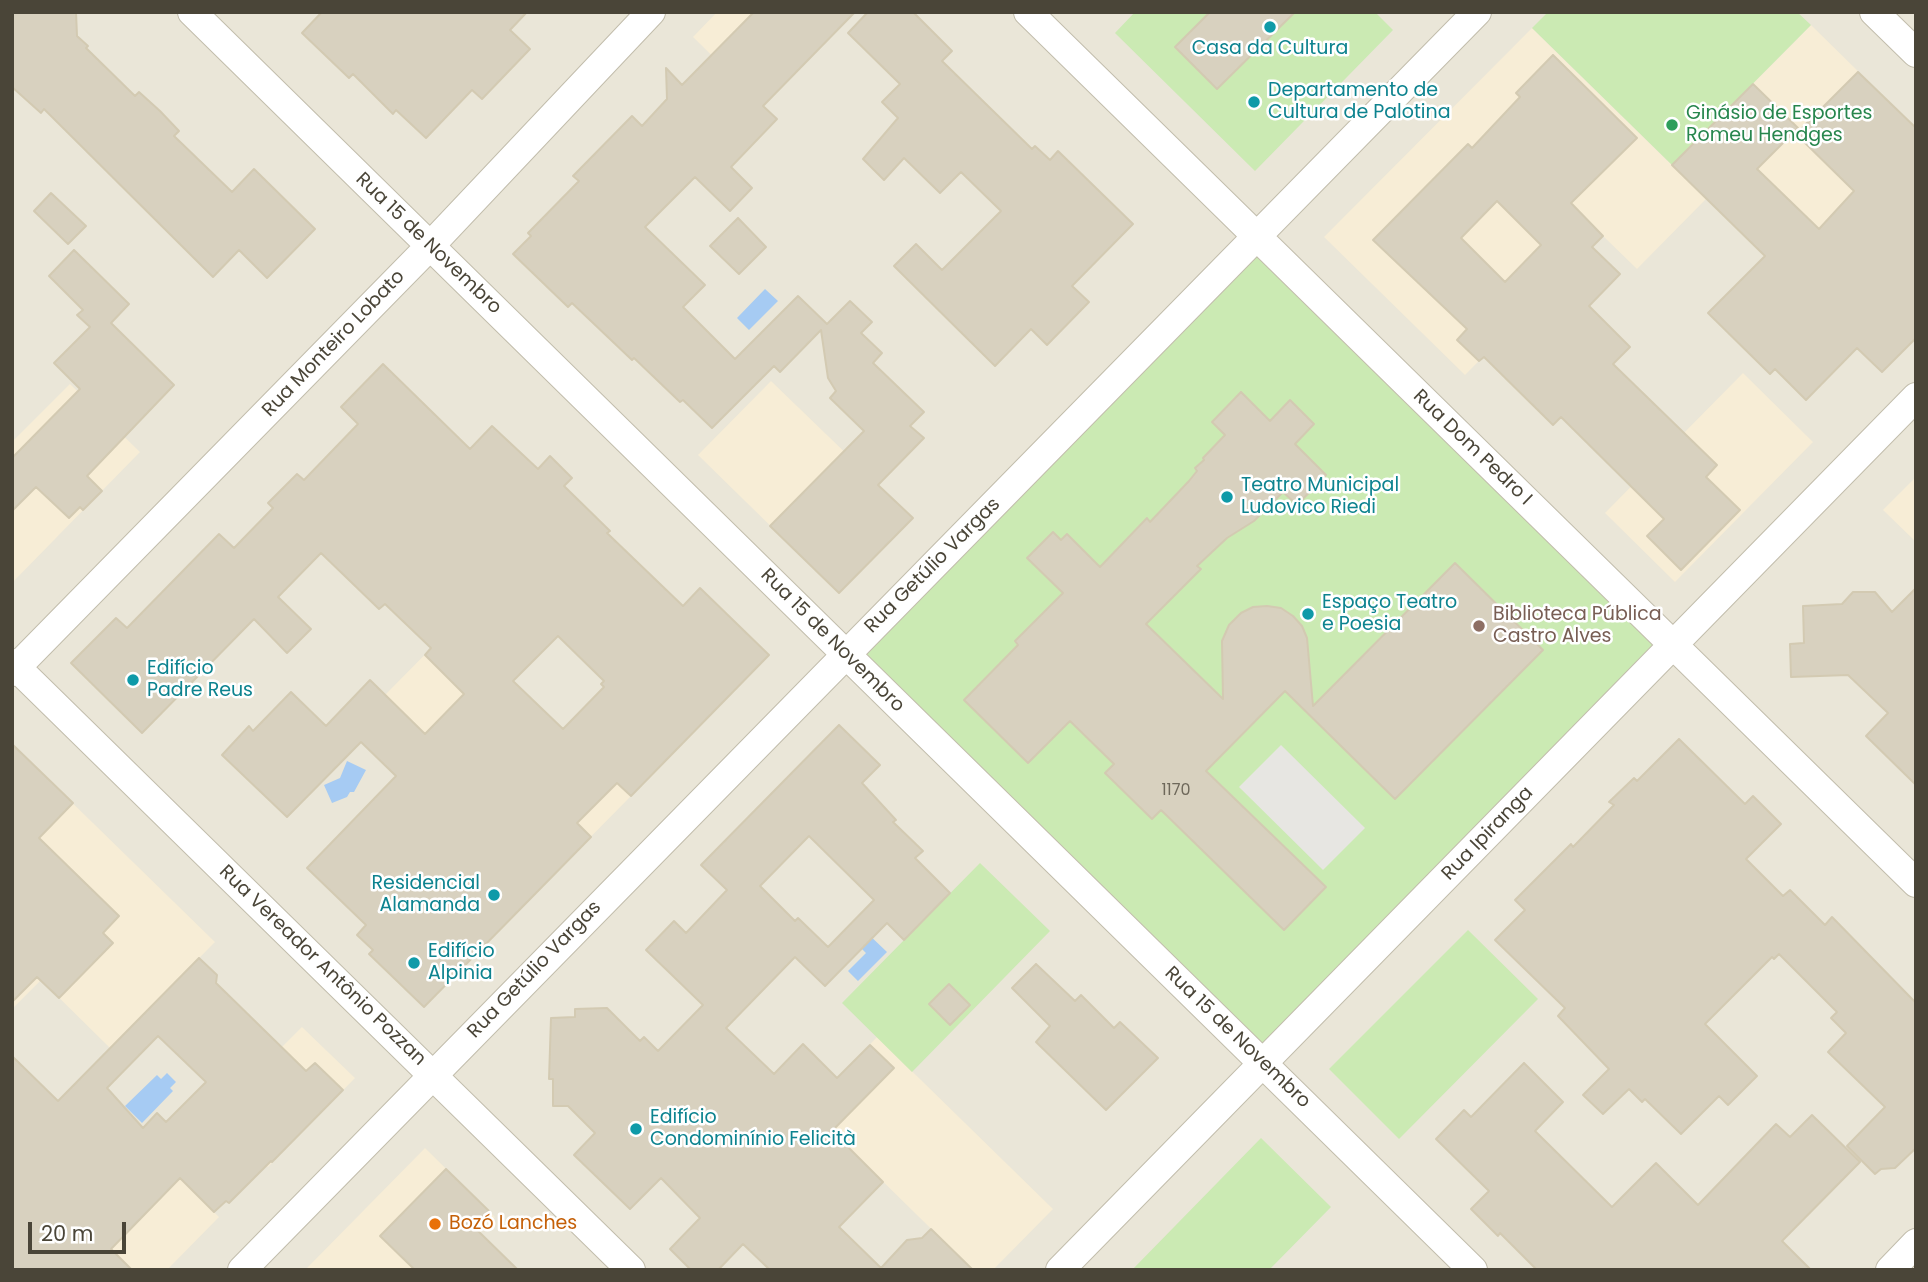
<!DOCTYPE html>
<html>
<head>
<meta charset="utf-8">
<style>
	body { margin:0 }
	#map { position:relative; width:1928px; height:1282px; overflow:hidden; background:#f6f3eb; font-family:Poppins,sans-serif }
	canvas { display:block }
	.frame { position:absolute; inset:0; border:14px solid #4a4538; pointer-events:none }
	.scale { position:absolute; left:28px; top:1222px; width:98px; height:32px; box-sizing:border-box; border:4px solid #4a4538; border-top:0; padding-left:9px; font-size:21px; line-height:24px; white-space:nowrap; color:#4a4538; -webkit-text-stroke:5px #fff; paint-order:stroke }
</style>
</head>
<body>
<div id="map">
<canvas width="1928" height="1282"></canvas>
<div class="frame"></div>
<div class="scale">20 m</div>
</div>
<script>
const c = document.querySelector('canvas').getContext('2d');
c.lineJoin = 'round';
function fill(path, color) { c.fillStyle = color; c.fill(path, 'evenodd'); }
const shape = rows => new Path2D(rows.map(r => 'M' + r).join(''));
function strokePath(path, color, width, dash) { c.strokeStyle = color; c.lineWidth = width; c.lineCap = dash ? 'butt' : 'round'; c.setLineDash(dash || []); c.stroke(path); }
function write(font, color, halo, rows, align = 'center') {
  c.font = font + ' Poppins,sans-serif'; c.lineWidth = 5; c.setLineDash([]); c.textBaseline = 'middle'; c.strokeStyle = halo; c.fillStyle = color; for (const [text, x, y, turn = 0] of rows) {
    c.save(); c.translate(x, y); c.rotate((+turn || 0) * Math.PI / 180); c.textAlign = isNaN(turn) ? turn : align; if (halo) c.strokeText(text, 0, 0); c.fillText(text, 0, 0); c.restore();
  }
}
const residential = shape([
	[12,12,1916,12,1916,1270,12,1270]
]);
const commercial = shape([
	[717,12,855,12,763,106,693,37],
	[1811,25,1916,128,1916,338,1882,372,1706,199,1637,269,1603,236,1465,375,1324,237,1532,28,1672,165],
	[1743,373,1813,442,1675,582,1605,513],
	[771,381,913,518,839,593,698,455],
	[70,384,140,452,12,583,12,442],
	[1916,477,1916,542,1883,510],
	[455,624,631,796,561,867,385,695],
	[12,744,215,942,110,1048,41,980,12,1009],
	[302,1027,355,1078,268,1167,233,1134,300,1065,282,1047],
	[877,1037,1053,1209,993,1270,973,1270,808,1108],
	[79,1080,219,1217,167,1270,33,1270,12,1147],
	[425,1148,495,1217,444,1270,305,1270]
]);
const green = shape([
	[1135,12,1375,12,1393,30,1255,171,1115,33],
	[1548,12,1797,12,1811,25,1672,165,1532,28],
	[1257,237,1673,645,1263,1063,846,654],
	[980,863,1050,931,912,1072,842,1003],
	[1468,930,1538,999,1399,1139,1329,1069],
	[1261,1138,1331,1207,1269,1270,1132,1270]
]);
const parking = shape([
	[1281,745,1365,828,1323,870,1239,787]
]);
const water = shape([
	[765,289,778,301,749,330,737,318],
	[347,761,366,770,354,792,350,792,347,797,332,803,324,785,340,778],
	[866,932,887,952,858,981,848,971,866,953,856,943],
	[167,1073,176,1082,170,1088,173,1091,142,1123,125,1106,157,1075,161,1079]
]);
const building = shape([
	[12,12,76,12,77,36,88,46,86,48,135,96,139,92,160,111,179,131,174,136,232,192,254,169,315,229,267,278,239,250,213,277,44,109,41,113,12,87,12,12],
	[322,12,527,12,510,30,530,49,482,99,472,90,426,138,396,110,393,114,353,74,349,78,302,33,322,12],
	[754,12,855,12,763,106,777,119,731,167,752,188,730,211,695,177,645,227,705,285,683,307,735,359,798,296,827,324,850,301,872,322,861,333,882,353,873,363,924,412,910,426,924,438,878,485,913,518,839,593,770,526,864,431,830,398,836,391,828,378,821,330,780,372,774,366,712,428,683,400,680,402,634,358,632,360,572,303,568,307,513,254,531,236,528,233,579,181,573,176,632,116,642,126,667,99,666,68,682,85,754,12],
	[868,12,913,12,952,51,942,61,1032,149,1035,146,1050,160,1058,151,1133,224,1072,286,1089,302,1047,345,1031,329,995,366,894,266,916,244,942,270,1001,211,961,172,940,193,904,158,884,180,863,159,898,118,882,102,900,84,848,33,868,12],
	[1210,12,1295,12,1217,89,1175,47,1210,12],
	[1553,55,1637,138,1571,203,1603,236,1592,247,1620,274,1589,306,1630,347,1613,364,1717,465,1706,477,1740,510,1681,570,1647,536,1664,519,1561,417,1553,425,1484,357,1479,361,1457,340,1467,329,1373,240,1468,144,1472,148,1520,97,1516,93,1553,55],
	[1497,201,1541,245,1505,282,1461,238,1497,201],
	[1858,72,1916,128,1916,338,1882,372,1857,348,1806,400,1775,369,1770,374,1708,313,1765,256,1672,165,1753,84,1798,128,1757,169,1819,229,1854,191,1796,134,1858,72],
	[51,193,86,226,68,244,34,211,51,193],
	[738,218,766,247,739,274,710,246,738,218],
	[74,250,129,304,111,323,174,385,87,476,102,491,83,510,80,507,69,518,36,487,12,511,12,458,80,389,54,363,90,327,77,315,83,310,49,276,74,250],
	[383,364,470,449,492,426,538,469,550,456,572,478,564,486,610,531,607,533,683,606,700,588,769,655,631,796,617,783,577,823,591,837,424,1007,369,954,373,950,357,935,366,925,307,868,396,776,361,742,287,817,222,755,249,726,253,731,291,692,326,726,370,680,425,734,464,694,425,655,431,648,385,604,379,609,321,553,278,597,311,629,287,653,254,619,142,733,71,663,116,618,127,628,219,534,234,548,273,508,268,503,297,474,304,480,358,424,341,407,383,364],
	[558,636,604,681,601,684,604,687,563,729,513,681,558,636],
	[1241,392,1270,421,1290,400,1314,424,1295,444,1326,475,1297,505,1283,492,1254,521,1227,538,1197,566,1201,569,1146,624,1223,699,1222,641,1229,625,1241,613,1253,607,1267,606,1281,608,1293,616,1302,626,1307,638,1313,706,1455,563,1543,650,1395,799,1285,691,1206,771,1326,887,1284,930,1161,810,1152,819,1105,773,1114,764,1070,721,1028,763,964,700,1018,645,1015,641,1063,593,1027,558,1053,532,1061,540,1067,534,1100,567,1147,518,1150,522,1189,481,1197,471,1195,468,1204,460,1203,458,1225,435,1212,422,1241,392],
	[1916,588,1916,785,1866,736,1888,713,1848,675,1791,677,1790,644,1804,643,1803,606,1842,604,1853,592,1875,592,1892,612,1916,588],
	[839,725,880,765,862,783,896,820,893,822,923,851,915,858,950,893,904,940,887,923,825,986,795,957,726,1028,774,1074,803,1044,837,1078,870,1045,894,1068,832,1131,883,1182,839,1227,881,1268,907,1240,922,1238,931,1229,973,1270,770,1270,743,1244,718,1270,691,1270,670,1249,700,1218,661,1178,630,1209,574,1155,595,1133,568,1106,553,1106,553,1079,549,1079,551,1018,575,1017,575,1009,607,1008,640,1041,644,1037,658,1051,703,1005,646,950,674,921,686,933,727,890,701,865,839,725],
	[809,836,874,900,828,947,798,918,795,921,760,886,809,836],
	[1679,739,1745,804,1753,796,1781,824,1746,859,1783,896,1790,890,1825,925,1832,917,1916,1003,1916,1148,1895,1168,1881,1169,1875,1174,1847,1146,1885,1107,1828,1052,1846,1033,1831,1018,1837,1012,1779,954,1774,959,1772,957,1705,1024,1757,1076,1728,1105,1719,1096,1681,1134,1645,1099,1642,1102,1629,1089,1603,1114,1583,1095,1609,1069,1558,1016,1565,1008,1495,940,1525,910,1515,900,1571,844,1573,847,1614,805,1609,802,1634,778,1637,781,1679,739],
	[12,744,73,803,39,838,119,916,103,933,113,943,59,998,37,977,12,1002,12,744],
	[199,958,217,975,216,983,306,1071,315,1063,343,1090,272,1162,271,1161,229,1203,226,1201,214,1212,180,1178,111,1249,132,1270,12,1270,12,1056,58,1101,199,958],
	[158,1036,206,1082,166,1122,157,1113,143,1128,107,1088,158,1036],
	[1036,964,1075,1001,1081,995,1114,1028,1120,1022,1158,1058,1106,1110,1036,1042,1050,1026,1012,988,1036,964],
	[949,984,970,1005,950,1025,929,1004,949,984],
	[1524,1063,1563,1102,1535,1131,1612,1207,1656,1163,1698,1205,1776,1124,1790,1137,1812,1115,1860,1162,1782,1241,1811,1270,1537,1270,1500,1233,1498,1236,1471,1209,1489,1191,1436,1139,1464,1110,1471,1117,1524,1063],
	[446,1169,489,1211,474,1227,518,1270,415,1270,380,1236,446,1169]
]);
const street = shape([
	[192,12,1473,1270],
	[1028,12,1916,883],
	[1874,12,1916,53],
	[12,663,631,1270],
	[12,672,430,246,651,12],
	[242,1270,1477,12],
	[1060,1270,1916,397],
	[1890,1270,1916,1243]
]);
const markers = [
	[1270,27,7,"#0f9aa8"],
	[1254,102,7,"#0f9aa8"],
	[1672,125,7,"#2e9e5b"],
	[1227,497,7,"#0f9aa8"],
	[1308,614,7,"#0f9aa8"],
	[1479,626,7,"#8d6e63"],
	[133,680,7,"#0f9aa8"],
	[494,895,7,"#0f9aa8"],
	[414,963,7,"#0f9aa8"],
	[636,1129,7,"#0f9aa8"],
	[435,1224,7,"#e8710a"]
];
const numberNames = [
	["1170",1176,791]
];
const cultureNames = [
	["Casa da Cultura",1270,49,"center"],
	["Departamento de",1268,91],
	["Cultura de Palotina",1268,113],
	["Teatro Municipal",1241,486],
	["Ludovico Riedi",1241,508],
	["Espaço Teatro",1322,603],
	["e Poesia",1322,625],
	["Edifício",147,669],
	["Padre Reus",147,691],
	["Residencial",480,884,"right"],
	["Alamanda",480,906,"right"],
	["Edifício",428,952],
	["Alpinia",428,974],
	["Edifício",650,1118],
	["Condominínio Felicità",650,1140]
];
const leisureNames = [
	["Ginásio de Esportes",1686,114],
	["Romeu Hendges",1686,136]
];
const streetNames = [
	["Rua 15 de Novembro",428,244,44],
	["Rua Monteiro Lobato",334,344,-46],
	["Rua Dom Pedro I",1472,448,44],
	["Rua Getúlio Vargas",933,566,-45],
	["Rua 15 de Novembro",832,641,45],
	["Rua Ipiranga",1488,834,-46],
	["Rua Vereador Antônio Pozzan",322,966,44],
	["Rua Getúlio Vargas",535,970,-46],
	["Rua 15 de Novembro",1237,1038,44]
];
const educationNames = [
	["Biblioteca Pública",1493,615],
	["Castro Alves",1493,637]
];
const foodNames = [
	["Bozó Lanches",449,1224]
];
fill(residential, '#eae6d8');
fill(commercial, '#f7edd6');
fill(green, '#cbeab3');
fill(parking, '#e7e6e2');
fill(water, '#a6cbf3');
fill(building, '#d8d1bf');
strokePath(building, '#d3cab2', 2);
strokePath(street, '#c2bdac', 30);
strokePath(street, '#fff', 28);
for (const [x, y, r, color] of markers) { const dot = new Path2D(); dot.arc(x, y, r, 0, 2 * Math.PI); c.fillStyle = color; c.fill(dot); strokePath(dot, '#fff', 2.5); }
write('16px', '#6e685a', null, numberNames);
write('19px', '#0d838f', '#fff', cultureNames, 'left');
write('19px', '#27864d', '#fff', leisureNames, 'left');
write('19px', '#4a4538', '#fff', streetNames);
write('19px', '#785e54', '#fff', educationNames, 'left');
write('19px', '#c56008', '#fff', foodNames, 'left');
</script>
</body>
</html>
